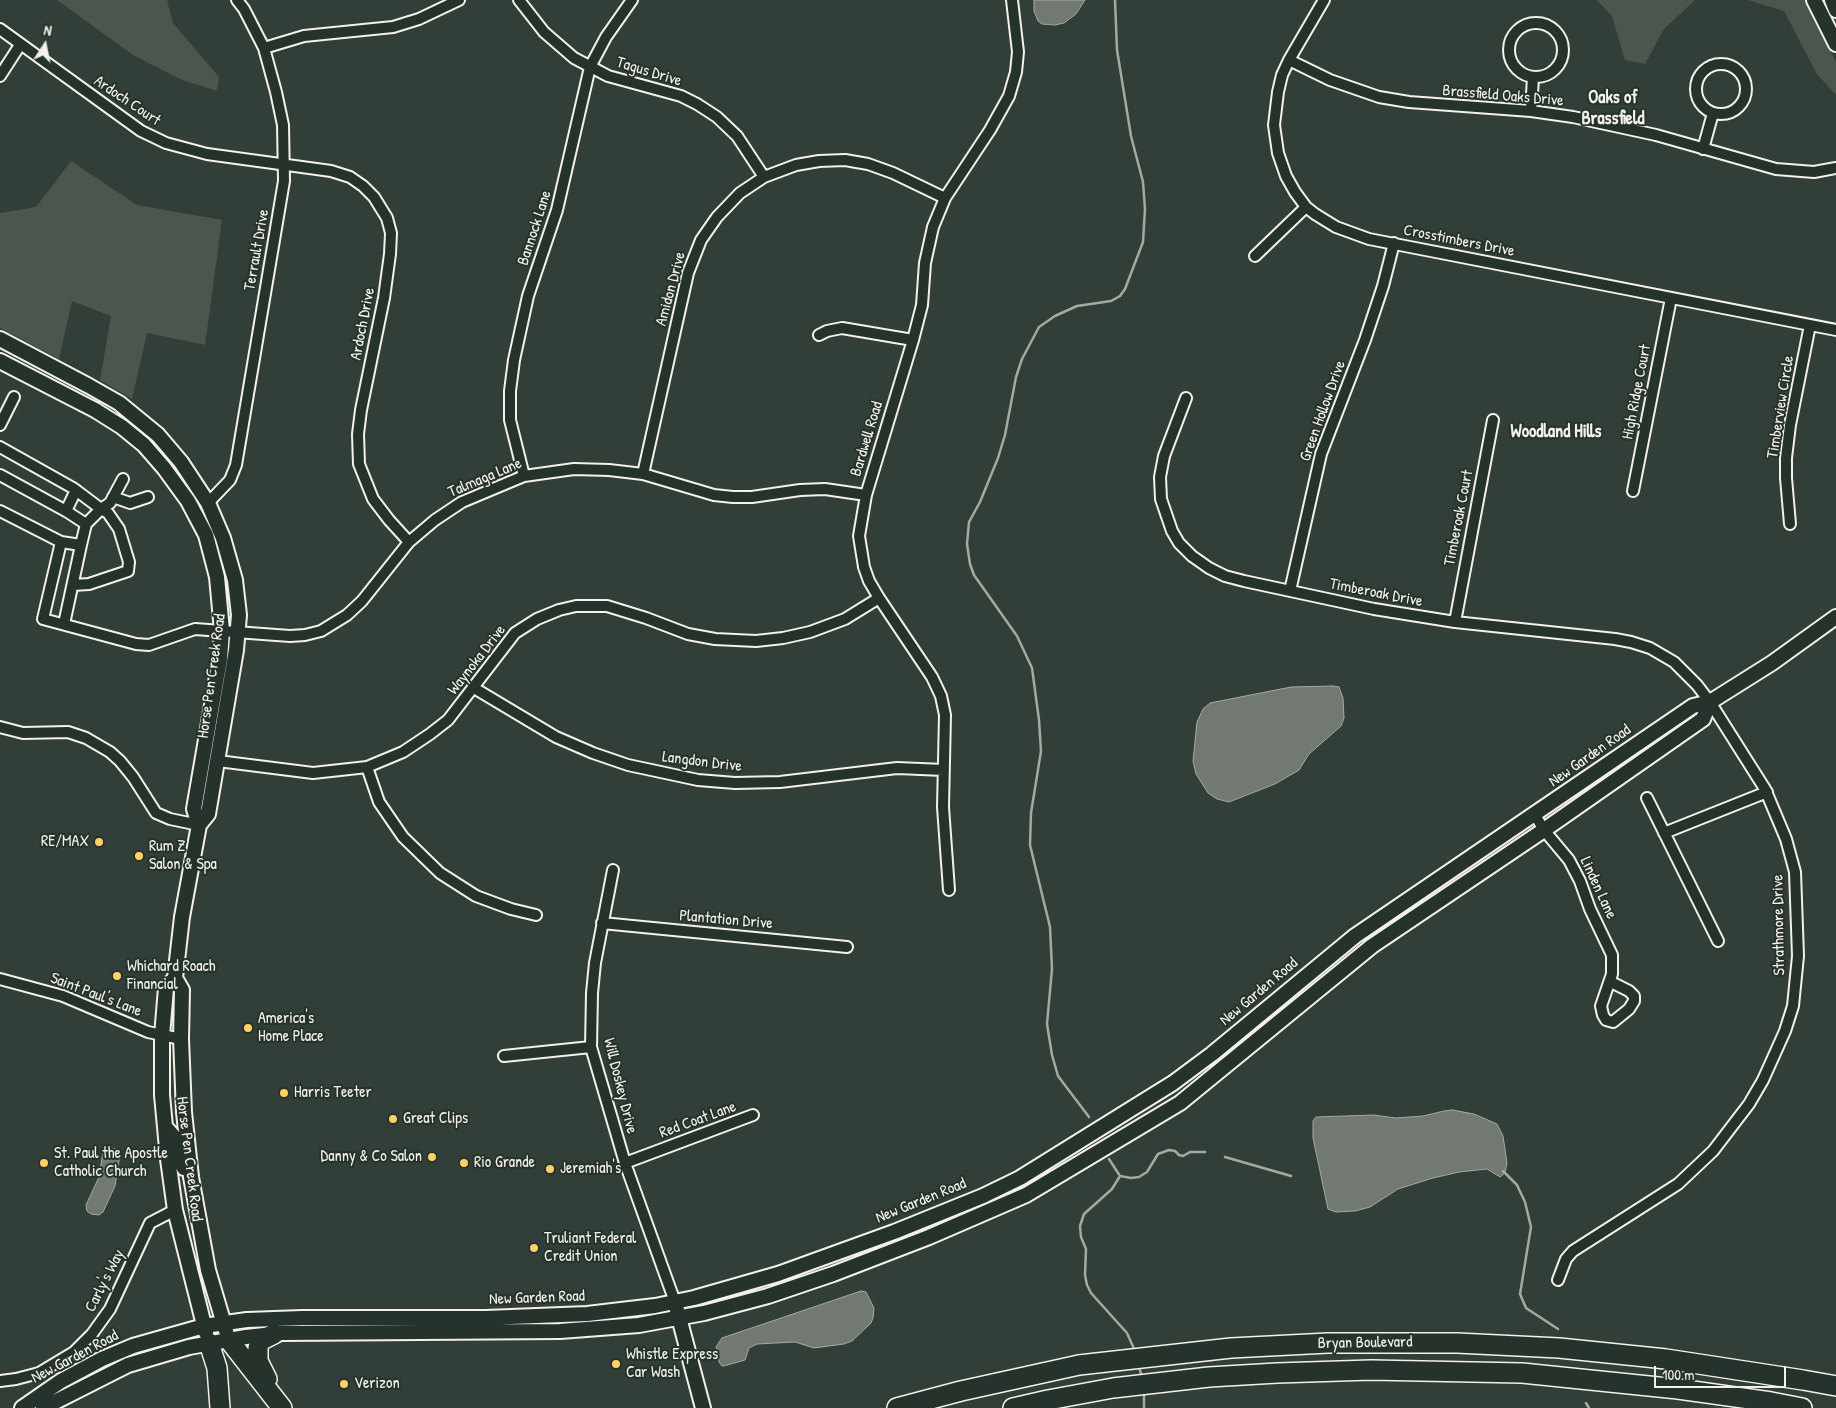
<!DOCTYPE html>
<html>
<head>
<meta charset="utf-8">
<style>
	body { margin:0 }
	#map { position:relative; width:1836px; height:1408px; overflow:hidden; background:#323e38; font-family:"Patrick Hand",sans-serif }
	canvas { display:block }
	.north { position:absolute; left:20px; top:20px; width:50px; height:50px; -webkit-text-stroke:4px #26332d; paint-order:stroke; rotate:11deg; font-size:14px; font-weight:700; line-height:20px; text-align:center; color:#f4f1e8 }
	.north::after { content:''; display:block; margin:auto; width:18px; height:22px; background:#f4f1e8; clip-path:polygon(50% 0,100% 100%,50% 72%,0 100%) }
	.scale { position:absolute; left:1654px; top:1366px; width:132px; height:22px; box-sizing:border-box; border:2px solid #f4f1e8; border-top:0; padding-left:6px; font-size:15px; line-height:18px; white-space:nowrap; color:#f4f1e8; -webkit-text-stroke:4px #26332d; paint-order:stroke }
</style>
</head>
<body>
<div id="map">
<canvas width="1836" height="1408"></canvas>
<div class="north">N</div>
<div class="scale">100 m</div>
</div>
<script>
const c = document.querySelector('canvas').getContext('2d');
c.lineJoin = 'round';
function fill(path, color) { c.fillStyle = color; c.fill(path, 'evenodd'); }
const shape = rows => new Path2D(rows.map(r => 'M' + r).join(''));
function strokePath(path, color, width, dash) { c.strokeStyle = color; c.lineWidth = width; c.lineCap = dash ? 'butt' : 'round'; c.setLineDash(dash || []); c.stroke(path); }
function write(font, color, halo, rows, align = 'center') {
  c.font = font + ' "Patrick Hand",sans-serif'; c.lineWidth = 4; c.setLineDash([]); c.textBaseline = 'middle'; c.strokeStyle = halo; c.fillStyle = color; for (const [text, x, y, turn = 0] of rows) {
    c.save(); c.translate(x, y); c.rotate((+turn || 0) * Math.PI / 180); c.textAlign = isNaN(turn) ? turn : align; if (halo) c.strokeText(text, 0, 0); c.fillText(text, 0, 0); c.restore();
  }
}
const green = shape([
	[57,0,167,0,173,23,219,77,217,91,182,80,133,55],
	[1597,0,1695,0,1664,29,1645,64,1625,60,1612,16],
	[1748,0,1806,0,1812,17,1836,62,1836,95,1817,74,1784,11],
	[71,161,137,205,222,220,205,345,147,333,132,399,100,380,111,316,72,301,59,359,0,328,0,213,36,207]
]);
const water = shape([
	[1034,0,1085,0,1076,14,1064,23,1055,25,1042,24,1038,21,1034,11,1034,0],
	[1333,686,1339,687,1343,698,1344,718,1341,726,1309,754,1299,770,1275,784,1229,802,1217,799,1208,793,1196,774,1193,761,1197,722,1203,709,1210,703,1291,687,1333,686],
	[1452,1110,1474,1114,1497,1124,1503,1136,1507,1163,1505,1173,1500,1177,1487,1169,1459,1172,1433,1178,1398,1189,1370,1207,1355,1211,1336,1212,1328,1209,1313,1138,1313,1121,1316,1117,1373,1115,1396,1118,1423,1116,1444,1111,1452,1110],
	[108,1148,116,1149,120,1154,115,1186,103,1212,99,1215,91,1214,87,1211,86,1205,99,1177,103,1152,108,1148],
	[861,1291,866,1292,874,1308,873,1318,871,1323,852,1341,844,1344,814,1348,795,1342,757,1344,749,1348,745,1360,724,1366,722,1366,719,1362,716,1347,722,1338,861,1291]
]);
const stream = shape([
	[1089,1117,1058,1076,1052,1055,1047,1024,1052,969,1050,927,1030,845,1031,813,1041,751,1039,720,1032,668,1017,636,974,575,970,564,967,544,969,522,980,502,998,458,1005,435,1016,377,1022,359,1039,327,1055,316,1077,306,1111,301,1120,296,1125,289,1143,242,1145,209,1143,182,1131,136,1117,50,1115,0],
	[1225,1157,1291,1176],
	[1109,1159,1120,1176],
	[1503,1171,1517,1185,1525,1202,1531,1227,1520,1294,1526,1308,1558,1329],
	[1120,1176,1112,1189,1084,1214,1080,1226,1081,1237,1086,1249,1085,1275,1087,1285,1091,1293,1127,1333,1135,1351],
	[1120,1176,1131,1178,1139,1177,1147,1172,1158,1154,1169,1150,1175,1151,1179,1155,1183,1156,1190,1152,1205,1152],
	[1139,1366,1142,1378],
	[1144,1391,1144,1408],
	[1586,1403,1589,1408]
]);
const street = shape([
	[519,0,544,32,574,58,608,76,681,96,697,104,717,117,737,136,764,177],
	[1324,0,1289,60,1282,75,1278,92,1274,125,1278,153,1286,176,1295,192,1306,207,1315,214,1336,227,1369,239,1836,330],
	'1509 50a27 27 0 1 1 54 0a27 27 0 1 1-54 0Z',
	[0,29,141,131,166,143,207,154,331,171,350,177,363,186,374,197,387,218,391,233,390,254,384,298,361,410,358,434,359,464,373,499,389,520,409,542],
	[264,48,304,36,393,27,419,19,459,0],
	[1289,60,1330,80,1379,97,1409,102,1531,111,1573,117,1656,135,1776,169,1814,172,1836,168],
	'1696 89a25 25 0 1 1 50 0a25 25 0 1 1-50 0Z',
	[0,76,20,45],
	[1531,111,1533,77],
	[1703,149,1713,113],
	[1255,256,1306,207],
	[819,335,827,331,842,328,913,340],
	[1186,398,1164,456,1160,477,1161,499,1172,531,1179,543,1192,556,1209,568,1225,576,1244,581,1374,609,1455,622,1615,639,1631,642,1650,648,1674,662,1697,685,1710,702,1765,789,1786,839,1795,872,1798,956,1793,1006,1785,1031,1763,1080,1749,1104,1713,1151,1678,1184,1573,1251,1566,1259,1558,1280],
	[0,425,14,397],
	[0,447,73,488,101,509,108,513,119,529,129,562,128,571,89,584,73,585],
	[643,474,688,273,701,240,717,217,740,193,764,177,796,165,819,161,845,160,868,164,893,173,945,198],
	[0,475,66,511,86,524],
	[524,476,510,420,510,391,514,360,528,296,557,210,590,67,606,37,632,0],
	[1633,491,1671,298],
	[113,497,130,503,148,497],
	[208,503,230,480,236,465,284,181,283,125,276,92,264,48,244,9,237,0],
	[0,511,61,542,43,619,136,644,149,645,195,629,290,636,305,635,321,631,347,615,362,601,409,542,435,520,462,502,524,476,574,469,609,470,643,474,714,495,733,497,752,497,800,490,825,489,866,495],
	[66,511,76,490],
	[1790,524,1786,478,1786,458,1790,425,1810,325],
	[61,542,81,545,86,524,101,509,110,503,123,479],
	[1290,591,1321,454,1365,340,1383,286,1394,243],
	[1455,622,1493,420],
	[64,624,81,545],
	[474,688,556,737,593,753,628,765,698,780,735,783,780,782,897,768,944,770],
	[0,727,23,733,68,732,86,738,110,752,120,761,133,777,156,813,170,819,199,825],
	[218,761,313,773,367,767,403,752,430,734,448,720,515,633,537,619,559,610,576,606,607,606,646,618,688,634,715,639,756,641,783,638,810,632,845,619,879,598],
	[367,767,379,802,403,837,440,873,476,896,511,909,536,915],
	[1647,798,1718,941],
	[1535,815,1544,830,1569,860,1580,881,1590,909,1612,955,1612,974,1601,1006,1603,1015,1606,1020,1613,1022,1629,1009,1634,1001,1634,996,1629,991,1611,982],
	[1664,833,1767,792],
	[613,870,595,963,592,993,591,1047,625,1163,675,1302],
	[949,890,943,807,945,715,941,696,932,677,879,598,869,581,864,567,859,536,866,495,913,340,922,305,925,263,933,227,945,198,990,130,1009,96,1016,72,1018,52,1012,0],
	[602,923,847,947],
	[0,979,63,996,148,1032,181,1039],
	[504,1056,591,1047],
	[625,1163,753,1115],
	[0,1381,16,1379,39,1373,74,1352,92,1334,110,1309,150,1223,175,1210]
]);
const secondary = shape([
	[1814,0,1836,44],
	[1832,0,1836,10],
	[0,339,89,386,119,403,158,435,181,462,208,503,223,538,235,580,239,615,236,650,208,814,199,825,182,917,175,978,166,988,162,1036,162,1095,168,1159,175,1210,206,1333],
	[0,361,95,410,122,427,144,445,164,468,188,501,206,535,217,577,222,631,220,659,194,809,199,825],
	[175,978,182,990,181,1039,184,1112,191,1177,208,1270,226,1331],
	[167,1129,175,1138,179,1159,184,1168],
	[677,1310,703,1408],
	[22,1408,61,1381,102,1359,133,1346,204,1326,247,1320,302,1318,486,1318,587,1314,655,1306,694,1298,778,1274,894,1232,983,1196,1020,1178,1173,1083,1212,1054,1355,936,1693,706,1710,702,1772,663,1836,617],
	[43,1408,128,1365,189,1347,246,1337,282,1333,560,1331,639,1325,704,1313,768,1296,833,1274,929,1237,1026,1195,1180,1103,1372,946,1544,830,1703,719,1710,702]
]);
const highway = shape([
	[229,1340,282,1408],
	[209,1343,217,1368,220,1408],
	[267,1379,258,1361,258,1348,260,1341,274,1334],
	[897,1408,961,1391,1079,1365,1231,1348,1328,1343,1457,1343,1559,1348,1666,1359,1803,1380,1836,1386],
	[1013,1408,1048,1400,1113,1388,1209,1377,1277,1373,1371,1370,1522,1373,1678,1389,1771,1402,1802,1408]
]);
const markers = [
	[99,842,5,"#ffd166"],
	[139,856,5,"#ffd166"],
	[117,976,5,"#ffd166"],
	[248,1028,5,"#ffd166"],
	[284,1093,5,"#ffd166"],
	[393,1119,5,"#ffd166"],
	[432,1157,5,"#ffd166"],
	[44,1163,5,"#ffd166"],
	[464,1163,5,"#ffd166"],
	[550,1169,5,"#ffd166"],
	[534,1248,5,"#ffd166"],
	[616,1364,5,"#ffd166"],
	[344,1384,5,"#ffd166"]
];
const streetNames = [
	["Tagus Drive",649,72,17],
	["Brassfield Oaks Drive",1503,96,5],
	["Ardoch Court",127,101,34],
	["Bannock Lane",535,228,-72],
	["Crosstimbers Drive",1459,241,11],
	["Terrault Drive",257,250,-80],
	["Amidon Drive",671,289,-75],
	["Ardoch Drive",363,324,-79],
	["High Ridge Court",1637,392,-79],
	["Timberview Circle",1781,407,-81],
	["Green Hollow Drive",1323,411,-70],
	["Bardwell Road",867,439,-73],
	["Talmaga Lane",485,478,-23],
	["Timberoak Court",1459,518,-79],
	["Timberoak Drive",1376,593,11],
	["Waynoka Drive",477,660,-52],
	["Horse Pen Creek Road",212,676,-82],
	["New Garden Road",1590,756,-35],
	["Langdon Drive",702,762,7],
	["Linden Lane",1598,888,65],
	["Plantation Drive",726,920,5],
	["Strathmore Drive",1779,925,-91],
	["New Garden Road",1259,992,-40],
	["Saint Paul's Lane",96,995,21],
	["Will Doskey Drive",620,1086,76],
	["Red Coat Lane",698,1120,-20],
	["Horse Pen Creek Road",189,1159,83],
	["New Garden Road",921,1201,-22],
	["Carly's Way",105,1281,-63],
	["New Garden Road",537,1298,-2],
	["Bryan Boulevard",1365,1343,-1],
	["New Garden Road",75,1357,-28]
];
const poiNames = [
	["RE/MAX",89,842,"right"],
	["Rum Z",149,847],
	["Salon & Spa",149,865],
	["Whichard Roach",127,967],
	["Financial",127,985],
	["America's",258,1019],
	["Home Place",258,1037],
	["Harris Teeter",294,1093],
	["Great Clips",403,1119],
	["St. Paul the Apostle",54,1154],
	["Catholic Church",54,1172],
	["Danny & Co Salon",422,1157,"right"],
	["Rio Grande",474,1163],
	["Jeremiah's",560,1169],
	["Truliant Federal",544,1239],
	["Credit Union",544,1257],
	["Whistle Express",626,1355],
	["Car Wash",626,1373],
	["Verizon",354,1384]
];
const neighbourhoodNames = [
	["Oaks of",1613,98],
	["Brassfield",1613,119],
	["Woodland Hills",1556,432]
];
fill(green, '#4c564f');
fill(water, '#727972');
strokePath(water, '#a6a9a1', 1);
strokePath(stream, '#a6a9a1', 2.5);
strokePath(street, '#f4f1e8', 14);
strokePath(secondary, '#f4f1e8', 18);
strokePath(highway, '#f4f1e8', 22);
strokePath(street, '#26332d', 10);
strokePath(secondary, '#26332d', 14);
strokePath(highway, '#26332d', 19);
for (const [x, y, r, color] of markers) { const dot = new Path2D(); dot.arc(x, y, r, 0, 2 * Math.PI); c.fillStyle = color; c.fill(dot); strokePath(dot, '#26332d', 2); }
write('16px', '#f4f1e8', '#26332d', streetNames);
write('16px', '#f4f1e8', '#26332d', poiNames, 'left');
write('bold 18px', '#f4f1e8', '#26332d', neighbourhoodNames);
</script>
</body>
</html>
